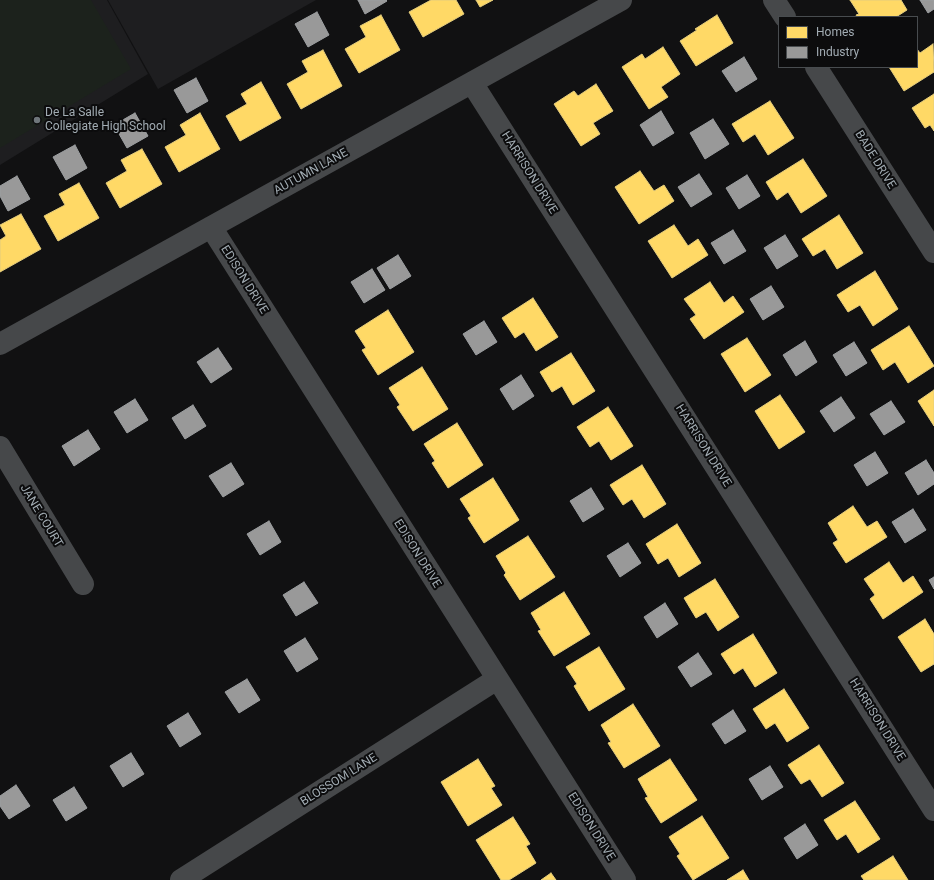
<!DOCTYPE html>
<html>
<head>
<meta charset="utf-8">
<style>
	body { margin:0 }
	#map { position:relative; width:934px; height:880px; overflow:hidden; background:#111112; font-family:Roboto,sans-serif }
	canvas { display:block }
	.legend { position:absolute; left:778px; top:16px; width:140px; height:52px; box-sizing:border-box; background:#0c0c0d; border:1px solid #484c4f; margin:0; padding:5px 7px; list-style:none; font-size:12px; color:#a2acb3 }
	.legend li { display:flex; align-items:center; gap:8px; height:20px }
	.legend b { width:20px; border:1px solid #484c4f }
</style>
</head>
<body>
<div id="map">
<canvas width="934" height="880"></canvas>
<ul class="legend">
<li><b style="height:11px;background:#ffd966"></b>Homes</li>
<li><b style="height:11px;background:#999"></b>Industry</li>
</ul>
</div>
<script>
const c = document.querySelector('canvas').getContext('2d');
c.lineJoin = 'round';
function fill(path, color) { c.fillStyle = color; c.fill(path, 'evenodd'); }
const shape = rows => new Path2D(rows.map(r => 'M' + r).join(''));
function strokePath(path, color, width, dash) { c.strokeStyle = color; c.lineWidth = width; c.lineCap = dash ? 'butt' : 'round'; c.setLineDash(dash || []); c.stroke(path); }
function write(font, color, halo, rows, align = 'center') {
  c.font = font + ' Roboto,sans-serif'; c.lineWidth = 4; c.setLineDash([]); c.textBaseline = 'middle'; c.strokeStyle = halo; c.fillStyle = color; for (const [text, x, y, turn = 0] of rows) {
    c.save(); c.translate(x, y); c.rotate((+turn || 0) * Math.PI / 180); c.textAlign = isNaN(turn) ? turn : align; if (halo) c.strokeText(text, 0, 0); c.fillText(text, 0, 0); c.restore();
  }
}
const built = shape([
	[0,0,107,0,148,74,0,165],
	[108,0,316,0,158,89]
]);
const green = shape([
	[0,0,91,0,131,69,0,148]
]);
const homes = shape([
	[431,0,456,0,464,14,423,37,409,12,431,0],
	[476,0,493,0,480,7,476,0],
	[850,0,901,0,907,10,896,17,857,17,856,15,859,14,850,0],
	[381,15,400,50,359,73,345,49,366,37,360,26,381,15],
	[717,15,733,43,696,66,680,41,697,30,695,29,717,15],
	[933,44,934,72,904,91,889,67,917,67,917,49,920,53,933,44],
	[663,47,680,74,661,87,668,97,649,109,622,67,642,54,645,59,663,47],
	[323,50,342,86,301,109,287,84,308,72,302,61,323,50],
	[261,82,281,118,240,141,226,116,247,104,241,94,261,82],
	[596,84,613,111,593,123,600,134,581,146,554,104,574,91,578,96,596,84],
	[934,94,934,131,930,125,925,128,912,108,934,94],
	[770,101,794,138,768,155,755,134,743,142,732,124,770,101],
	[200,113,220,149,179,172,165,147,186,135,180,125,200,113],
	[142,149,162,184,120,208,106,183,127,171,121,160,142,149],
	[803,159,827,196,801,213,788,192,777,200,766,182,803,159],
	[640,171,654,191,664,185,674,201,639,224,615,187,640,171],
	[79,183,99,218,58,241,44,216,65,205,59,194,79,183],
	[21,214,41,249,0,272,0,240,6,236,0,225,21,214],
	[839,215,863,253,837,269,825,249,813,256,802,239,839,215],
	[674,225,688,246,698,239,708,255,672,278,648,241,674,225],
	[875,271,898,309,873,326,860,305,848,312,837,295,875,271],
	[710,282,724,303,733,296,744,312,704,339,690,319,696,315,684,299,710,282],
	[533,298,558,337,536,351,524,332,515,338,502,318,533,298],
	[388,310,414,352,378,375,362,350,366,348,355,331,388,310],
	[909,326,934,366,908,383,895,362,883,370,871,350,909,326],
	[747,338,771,375,745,392,721,354,747,338],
	[571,353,595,391,573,405,562,386,552,392,540,372,571,353],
	[422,367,448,409,413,431,397,407,400,405,389,388,422,367],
	[934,390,934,426,918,401,934,390],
	[780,395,805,432,779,449,755,411,780,395],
	[608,407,633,446,611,460,599,441,590,447,577,427,608,407],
	[457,423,483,465,448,488,432,463,435,461,424,444,457,423],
	[642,465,666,504,644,518,632,499,623,505,610,485,642,465],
	[493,478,519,520,484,543,468,518,471,516,460,499,493,478],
	[853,506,867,527,877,521,887,537,846,563,833,543,838,540,828,523,853,506],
	[677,524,701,563,679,577,668,558,658,564,646,544,677,524],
	[528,536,555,577,520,600,504,575,506,573,496,556,528,536],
	[889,562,903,583,913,576,923,592,883,619,870,599,875,595,864,579,889,562],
	[715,579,739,617,718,631,706,612,696,618,684,598,715,579],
	[564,592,590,634,554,656,538,631,541,630,531,613,564,592],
	[925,619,934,634,934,664,921,672,898,637,925,619],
	[753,634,777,673,755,687,743,668,734,674,721,654,753,634],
	[599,647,625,689,589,711,574,686,577,684,566,667,599,647],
	[784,689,809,728,787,742,775,723,766,729,753,709,784,689],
	[633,704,660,746,624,768,608,743,611,742,601,725,633,704],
	[819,745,844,783,822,797,810,779,801,784,788,765,819,745],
	[478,759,495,786,491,788,502,805,468,826,441,782,478,759],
	[670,759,697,800,661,823,645,798,648,797,638,779,670,759],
	[855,801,880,839,858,853,846,834,837,840,824,820,855,801],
	[702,816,729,858,693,880,677,856,680,854,669,837,702,816],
	[513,817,530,844,526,846,536,863,509,880,501,880,476,840,513,817],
	[893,856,908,880,864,880,861,876,893,856],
	[743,870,749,880,727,880,743,870],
	[551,873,556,880,541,880,551,873]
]);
const industry = shape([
	[358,0,386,0,387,1,365,14,358,0],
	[920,0,934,0,934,9,928,13,920,0],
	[317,12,329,35,308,47,295,24,317,12],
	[744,57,757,79,736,92,722,71,744,57],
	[196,78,208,101,187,113,174,90,196,78],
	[661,111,674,133,653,146,640,125,661,111],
	[135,113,148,136,127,148,114,125,135,113],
	[713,119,729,144,705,159,690,133,713,119],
	[75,145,87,168,66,180,53,157,75,145],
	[699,174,712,194,691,207,678,187,699,174],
	[747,175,760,196,739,209,726,188,747,175],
	[17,176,30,199,8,211,0,196,0,186,17,176],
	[733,230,746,251,724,264,711,243,733,230],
	[785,235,798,256,777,269,764,248,785,235],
	[398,255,411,276,390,289,377,268,398,255],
	[372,269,385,290,364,303,351,282,372,269],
	[771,286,784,307,763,320,750,299,771,286],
	[484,321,497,342,476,355,463,334,484,321],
	[805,341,817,362,796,376,783,355,805,341],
	[854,342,867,363,846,376,833,355,854,342],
	[218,348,232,369,211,383,197,362,218,348],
	[521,375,534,396,513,410,500,389,521,375],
	[841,397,855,418,834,432,820,411,841,397],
	[135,399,148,420,127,433,114,412,135,399],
	[891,401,905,422,884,435,870,414,891,401],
	[193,405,206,426,185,439,172,418,193,405],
	[88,430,100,449,74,466,62,446,88,430],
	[875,452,888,473,867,486,854,465,875,452],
	[926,460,934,473,934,484,918,495,905,473,926,460],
	[231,463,244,484,223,497,209,476,231,463],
	[591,488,604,509,583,522,570,501,591,488],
	[913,509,926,530,905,543,892,522,913,509],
	[269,521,281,542,260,555,247,534,269,521],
	[628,543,641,563,620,577,607,556,628,543],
	[934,577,934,589,929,580,934,577],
	[304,582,318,603,296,616,283,595,304,582],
	[665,603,678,624,657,638,644,617,665,603],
	[305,638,318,659,297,672,284,651,305,638],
	[698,653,712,674,691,687,678,667,698,653],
	[247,679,260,700,239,713,225,692,247,679],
	[733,710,746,731,725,744,712,724,733,710],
	[188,713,201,734,180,747,167,726,188,713],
	[131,753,144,774,123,787,110,766,131,753],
	[770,766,783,787,762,800,749,779,770,766],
	[16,785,30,806,9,819,0,806,0,796,16,785],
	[74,787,87,808,66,821,53,800,74,787],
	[805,824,818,845,797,859,784,838,805,824]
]);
const minor = shape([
	[774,0,785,17],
	[816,67,934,252],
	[472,83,934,810],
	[211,227,625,880],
	[0,344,621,0],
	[0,447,83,584],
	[181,880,497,679]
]);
const markers = [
	[37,120,4,"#6f767b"]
];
const poiNames = [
	["De La Salle",45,113],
	["Collegiate High School",45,127]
];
const streetNames = [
	["BADE DRIVE",875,160,58],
	["AUTUMN LANE",311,172,-29],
	["HARRISON DRIVE",529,173,58],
	["EDISON DRIVE",244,280,58],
	["HARRISON DRIVE",703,446,58],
	["JANE COURT",41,516,59],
	["EDISON DRIVE",417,554,58],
	["HARRISON DRIVE",877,720,58],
	["BLOSSOM LANE",339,780,-32],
	["EDISON DRIVE",591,827,58]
];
fill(built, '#1e1e20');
fill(green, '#1c221c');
fill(homes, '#ffd966');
strokePath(homes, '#e3cc7d', 1);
fill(industry, '#999');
strokePath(industry, '#9c9fa1', 1);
strokePath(minor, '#46484a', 22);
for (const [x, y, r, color] of markers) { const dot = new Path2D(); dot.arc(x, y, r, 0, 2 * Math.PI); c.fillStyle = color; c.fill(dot); strokePath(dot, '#0c0c0d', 1.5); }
write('12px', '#a2acb3', '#0c0c0d', poiNames, 'left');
write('12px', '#a2acb3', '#0c0c0d', streetNames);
</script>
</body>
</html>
